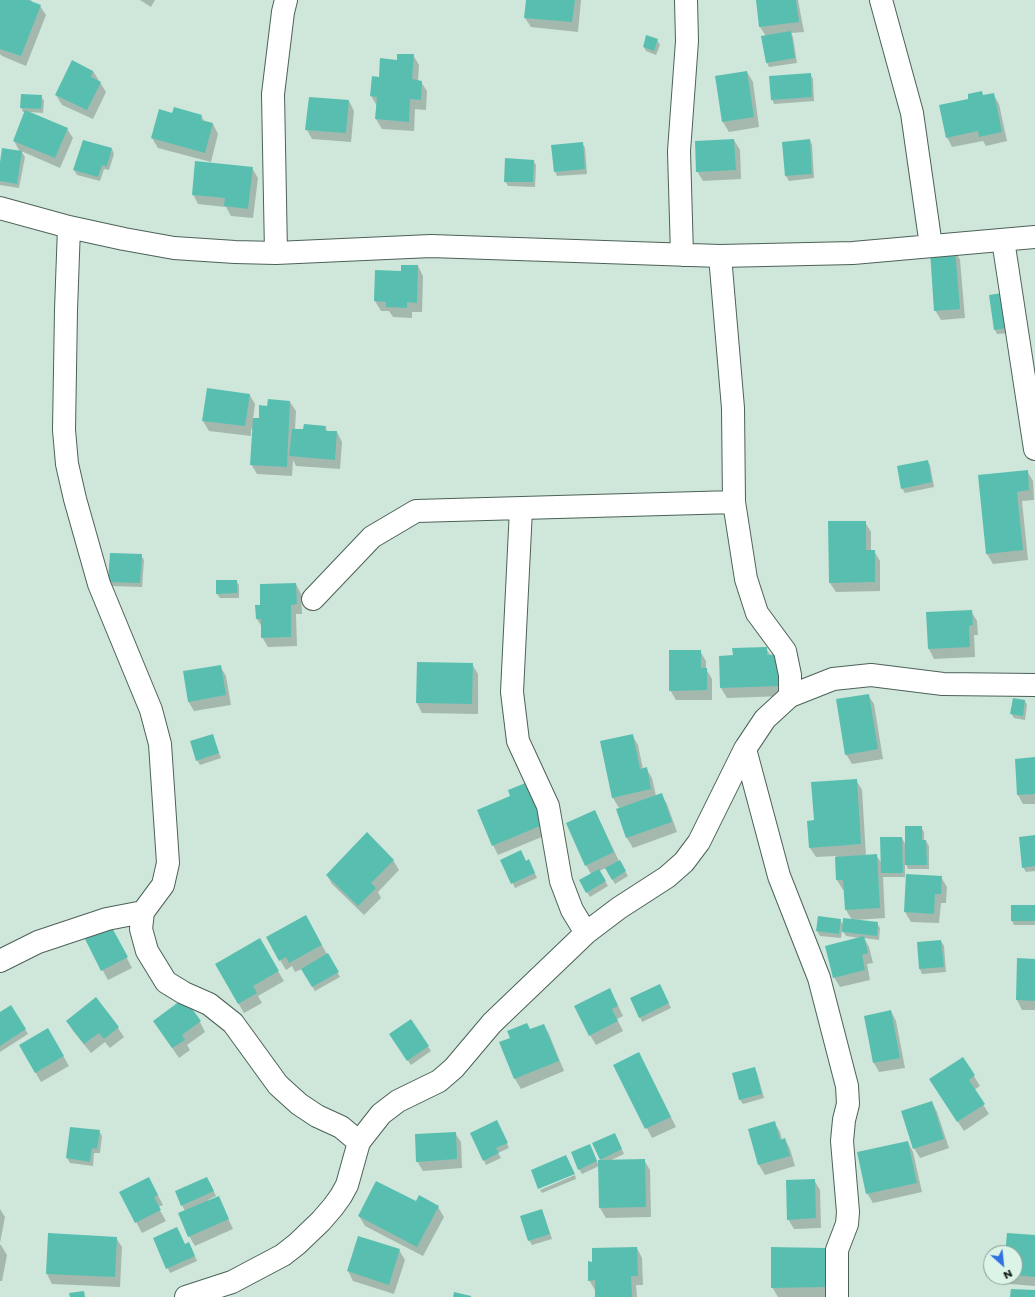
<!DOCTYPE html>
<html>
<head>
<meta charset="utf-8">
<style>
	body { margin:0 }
	#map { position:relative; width:1035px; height:1297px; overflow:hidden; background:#cee7da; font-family:Poppins,sans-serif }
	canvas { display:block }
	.north { position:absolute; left:983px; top:1245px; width:40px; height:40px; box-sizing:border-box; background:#dbf4e7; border:1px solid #8b9e95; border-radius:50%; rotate:153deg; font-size:11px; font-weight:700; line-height:16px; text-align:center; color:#141d19 }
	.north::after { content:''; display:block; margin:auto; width:14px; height:18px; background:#3272e0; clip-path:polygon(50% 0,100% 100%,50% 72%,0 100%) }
</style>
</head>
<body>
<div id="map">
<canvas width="1035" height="1297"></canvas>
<div class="north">N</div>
</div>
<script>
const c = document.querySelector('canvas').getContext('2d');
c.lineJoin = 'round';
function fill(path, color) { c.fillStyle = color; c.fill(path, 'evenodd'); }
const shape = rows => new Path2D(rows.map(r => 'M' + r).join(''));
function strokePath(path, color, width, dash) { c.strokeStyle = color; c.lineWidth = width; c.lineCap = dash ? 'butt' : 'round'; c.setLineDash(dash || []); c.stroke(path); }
const shadow = shape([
	[0,0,31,0,32,2,40,6,46,15,26,66,2,56,0,54],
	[140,0,155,0,151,7],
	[527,0,581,0,578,32,531,27,525,18],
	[757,0,798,0,804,32,791,33,793,37,797,63,769,67,767,63,766,36,760,27],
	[657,40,660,45,656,55,646,51,644,47],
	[413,55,419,65,418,81,421,82,427,91,426,110,415,109,414,131,382,129,376,119,377,106,371,96,380,78,398,61],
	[93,71,106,92,93,119,62,105,56,95],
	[747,72,753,82,759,127,729,132,723,122,716,76],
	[810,74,813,79,814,101,774,104,772,99],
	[981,92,984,96,993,94,999,104,1007,141,986,146,983,141,952,147,947,137,970,99],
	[41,96,44,101,43,113,29,112,67,129,73,138,60,168,21,151,25,157,19,188,0,185,0,165,20,152,14,141,26,112,23,112,21,107],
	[349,101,354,111,351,142,312,139,307,130],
	[173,114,201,116,205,122,213,124,218,134,211,162,158,148,152,138],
	[734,140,740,150,741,179,703,181,697,171],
	[810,140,812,145,814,178,789,181,786,176,784,143],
	[582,143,585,148,587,174,557,176,555,171],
	[112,149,114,154,109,170,104,169,100,181,77,175,74,170],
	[533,160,536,165,535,187,508,186,505,181],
	[252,168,258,178,253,218,231,216,226,207,198,204,193,194],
	[955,250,960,260,965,318,941,320,935,310],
	[418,266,423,276,422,312,412,312,412,318,393,317,389,311,381,311,375,301,402,272],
	[990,296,1009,333,997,334,995,330],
	[249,394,255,404,253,419,259,419,268,407,290,402,296,411,295,430,304,430,325,427,328,432,337,432,342,442,340,469,296,466,293,460,292,476,257,474,251,464,253,430,251,429,251,436,209,431,203,421],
	[927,461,930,465,934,487,905,493,902,488],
	[1027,471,1033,481,1034,500,1022,501,1028,560,993,564,987,554],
	[865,522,871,532,871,551,874,551,880,561,880,591,836,592,830,583],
	[141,555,144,560,142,587,112,586,109,581],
	[236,581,239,585,239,598,220,598,217,594],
	[296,584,301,594,302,614,296,614,297,646,268,647,262,637,262,627,257,619,261,606],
	[971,611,977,621,978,635,974,635,975,657,934,659,929,649],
	[766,648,770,655,785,696,727,698,721,688,734,656],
	[700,651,706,661,706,669,712,679,712,700,676,700,670,690],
	[472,664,478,674,478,714,422,713,417,703],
	[220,666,226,676,231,705,194,711,188,701],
	[868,695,874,704,883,759,852,764,846,754],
	[1025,701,1027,705,1025,720,1014,718,1011,713],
	[212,735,221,758,200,765,197,760],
	[632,735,638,745,643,769,646,768,652,778,656,796,661,794,667,804,677,832,633,848,627,838,618,810,623,806,619,808,613,798,601,742],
	[1035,758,1035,804,1023,804,1018,795],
	[856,780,862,790,866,856,876,855,882,864,902,838,906,846,921,827,924,832,924,841,926,841,929,846,929,869,908,869,905,862,905,877,883,877,885,918,855,920,877,923,880,928,879,940,864,938,869,947,873,963,867,964,870,980,840,987,834,977,860,938,846,936,842,930,841,938,820,936,817,931,840,920,844,926,852,920,846,910,845,889,843,890,837,880,836,856,816,857,810,848,815,821],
	[512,796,549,834,498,855,493,845],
	[595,811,619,861,628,876,615,884,606,868,599,871,608,886,590,897,580,881,591,874,586,865],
	[1035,836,1035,871,1026,872,1023,867],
	[393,860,399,870,378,892,381,898,364,915,332,884,327,875],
	[502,860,526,862,529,860,537,878,515,888],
	[941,877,947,887,946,903,941,903,939,923,911,922,905,912],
	[1035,906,1035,925,1014,925,1012,921],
	[311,926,340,977,315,991,302,969,295,972,292,966,286,970,267,938],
	[115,935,132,968,108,980,85,938],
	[259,940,284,981,258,996,262,1003,244,1013,216,965],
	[941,941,944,946,946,972,922,974,920,969],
	[1035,960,1035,1010,1022,1010,1017,1000],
	[662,990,671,1008,642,1022,640,1017],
	[96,999,118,1028,124,1037,110,1048,105,1042,91,1053,73,1031,67,1021],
	[615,999,623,1016,617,1019,623,1031,596,1045,590,1035],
	[11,1006,28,1034,0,1052,0,1013],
	[891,1011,896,1021,905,1068,879,1072,874,1063],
	[411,1021,431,1051,411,1065,393,1039],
	[200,1022,205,1032,187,1045,190,1050,179,1058,160,1030],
	[544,1025,549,1034,564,1071,521,1089,515,1079,500,1043],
	[48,1029,69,1066,41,1082,20,1046],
	[963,1058,980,1086,974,1090,989,1114,964,1131,936,1089],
	[644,1063,676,1127,652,1138,614,1065],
	[754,1068,757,1073,764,1098,743,1104,740,1100,733,1074],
	[932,1102,937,1112,949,1148,920,1158,914,1148],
	[774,1122,780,1132,782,1140,785,1139,790,1149,795,1166,765,1175,759,1165,749,1130],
	[499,1126,509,1148,498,1153,501,1158,486,1165,484,1160],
	[99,1131,102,1136,100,1153,94,1153,93,1166,70,1163,67,1158],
	[455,1133,461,1142,462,1168,423,1171,417,1161],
	[617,1139,624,1154,609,1161,644,1160,650,1170,651,1217,606,1218,600,1208,599,1161,602,1161,594,1144],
	[908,1142,913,1152,922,1192,873,1203,867,1193],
	[592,1149,599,1166,582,1174,579,1169],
	[575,1175,576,1179,542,1193,540,1190],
	[814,1180,820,1190,821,1228,794,1229,788,1219],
	[210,1183,216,1196,208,1200,208,1201,218,1197,233,1229,195,1246,189,1236,185,1211,182,1205],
	[154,1188,163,1205,158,1207,166,1221,142,1233,120,1192],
	[419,1197,438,1207,444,1217,423,1256,365,1226,359,1216,416,1203],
	[0,1209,5,1217,0,1243],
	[542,1210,544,1215,552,1239,532,1245,529,1240],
	[1035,1236,1035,1286,1010,1284,1006,1277,1015,1277,1015,1253,1006,1253],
	[359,1237,399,1250,405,1260,394,1294,353,1281,348,1271],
	[116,1238,122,1247,120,1287,52,1284,47,1274],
	[154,1239,185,1245,189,1243,197,1261,170,1273],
	[0,1245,1,1245,7,1255,2,1281,0,1281],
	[637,1248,642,1258,643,1285,636,1285,637,1297,596,1297,596,1290,595,1290,589,1280,593,1263],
	[825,1249,831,1258,831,1297,778,1297,772,1287]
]);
const building = shape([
	[0,0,28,0,41,5,21,56,0,49],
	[526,0,575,0,572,22,524,18],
	[756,0,796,0,799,22,759,27],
	[791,31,795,58,766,63,761,36],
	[646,35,658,39,654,51,643,47],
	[397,54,414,54,412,79,422,81,421,100,410,99,409,122,375,119,377,97,370,96,372,76,379,77,380,58,397,60],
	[72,60,93,71,91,77,101,82,87,110,55,95],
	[747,71,754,117,722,122,715,76],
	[811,73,812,97,771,100,769,76],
	[982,91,983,95,994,93,1002,132,979,137,978,131,946,138,939,105,968,99,968,94],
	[21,94,42,95,41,109,20,108],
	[309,97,349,100,346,133,305,130],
	[174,107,202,115,201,120,213,123,205,153,151,138,159,109,172,113],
	[25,110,68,128,55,158,13,141],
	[734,139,736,170,696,172,695,141],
	[810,139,812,174,785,176,782,142],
	[83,140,112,148,107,166,102,165,98,177,73,170],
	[583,142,585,169,554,172,551,145],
	[2,148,22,151,17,184,0,181,0,162],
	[505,158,534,160,533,182,504,182],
	[195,161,253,167,248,209,224,206,225,198,192,195],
	[955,249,960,309,934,311,930,251],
	[401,265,418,265,417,303,407,302,407,308,386,307,386,302,374,301,375,270,401,271],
	[1002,293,1007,328,994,330,989,295],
	[207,388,250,394,245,426,202,421],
	[268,399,290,401,287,467,250,465,253,418,259,418,259,405,267,406],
	[304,424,326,426,325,431,337,431,335,460,289,456,292,429,303,429],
	[928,460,932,482,901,489,897,466],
	[1028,470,1029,490,1017,492,1023,550,986,554,978,475],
	[828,521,866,521,866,550,875,550,875,582,829,583],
	[110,553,142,554,140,583,108,582],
	[216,580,237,580,237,593,216,594],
	[296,583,297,604,291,605,291,637,261,638,261,619,256,619,255,605,260,605,260,584],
	[972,610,973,625,969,626,970,647,928,649,926,612],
	[767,647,767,655,780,654,780,686,720,688,719,656,733,655,732,648],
	[669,650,701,650,701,668,707,668,707,690,669,691],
	[417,662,473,663,472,704,416,703],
	[221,665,226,695,188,702,183,671],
	[869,694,878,749,845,755,836,699],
	[1013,698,1025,700,1023,716,1010,714],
	[213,734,219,753,196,761,190,741],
	[633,734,640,769,647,767,651,789,612,798,600,741],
	[1035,757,1035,794,1017,795,1015,759],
	[857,779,861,844,809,848,807,821,814,820,811,782],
	[528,782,545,824,492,846,477,810,510,796,508,790],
	[662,793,672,822,626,838,616,809],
	[595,810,614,852,585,866,566,823],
	[905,826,922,826,922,840,926,840,927,865,905,865],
	[367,832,394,860,371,883,376,888,358,906,326,875],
	[1035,835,1035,866,1022,868,1019,837],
	[880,837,902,837,903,873,881,873],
	[521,850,526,861,529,859,535,873,511,884,500,860],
	[877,854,880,908,845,910,843,880,836,880,835,857],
	[620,860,626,871,612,880,605,868],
	[599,869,606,881,586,893,579,880],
	[906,874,942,876,941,894,935,894,934,914,904,912],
	[1011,905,1035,905,1035,921,1011,921],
	[306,915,322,945,289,963,286,957,279,961,266,937],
	[818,916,841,919,839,934,816,931],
	[843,918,878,922,877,936,842,932],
	[110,924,128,957,101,971,84,937],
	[864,936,868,953,862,955,865,970,833,978,825,946],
	[260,938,279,971,253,986,257,993,238,1004,215,964],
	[941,940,944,967,919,969,917,942],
	[328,953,339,972,312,987,301,969],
	[1017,958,1035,959,1035,1001,1016,1000],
	[660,984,669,1003,639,1018,630,998],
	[610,988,618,1006,612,1009,618,1021,589,1036,574,1006],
	[96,997,119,1027,104,1039,99,1033,84,1044,66,1021],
	[184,998,201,1021,182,1035,185,1040,172,1048,153,1021],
	[11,1005,26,1029,0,1046,0,1012],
	[891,1010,900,1058,873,1063,864,1016],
	[411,1019,429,1046,407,1061,389,1034],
	[527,1023,530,1029,544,1024,559,1061,514,1079,499,1042,510,1038,507,1031],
	[48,1028,64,1056,35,1073,19,1045],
	[639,1052,671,1117,645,1129,613,1065],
	[963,1057,975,1075,969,1080,985,1104,957,1122,929,1079],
	[755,1067,762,1094,739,1100,732,1073],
	[932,1101,944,1139,913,1149,901,1111],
	[497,1120,508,1143,496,1148,499,1153,483,1161,470,1133],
	[775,1121,780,1140,785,1138,790,1156,758,1165,748,1129],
	[70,1127,100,1130,97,1149,92,1148,90,1162,66,1158],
	[456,1132,457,1159,416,1162,415,1134],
	[615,1133,622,1149,600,1160,592,1143],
	[908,1141,917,1183,866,1194,857,1152],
	[590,1144,597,1161,578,1170,571,1152],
	[566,1155,575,1174,538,1189,531,1170],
	[645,1159,646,1207,599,1208,598,1160],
	[149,1177,158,1195,154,1197,161,1210,135,1223,119,1192],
	[207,1177,214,1191,181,1206,175,1191],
	[815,1179,816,1218,787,1220,786,1180],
	[376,1181,416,1201,419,1195,439,1206,417,1247,358,1216],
	[219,1196,229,1219,188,1237,178,1213],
	[542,1209,550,1234,528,1241,520,1216],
	[177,1227,185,1244,189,1242,195,1256,166,1269,153,1238],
	[48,1233,117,1237,115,1277,46,1274],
	[1007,1233,1035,1235,1035,1277,1015,1275,1015,1253,1005,1253],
	[358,1236,400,1249,389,1285,347,1271],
	[637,1247,638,1276,631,1276,632,1297,595,1297,595,1280,588,1281,588,1261,592,1262,592,1248],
	[771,1247,825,1248,825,1287,771,1288],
	[1011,1289,1035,1290,1035,1297,1010,1297],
	[84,1291,85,1297,70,1297,69,1293],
	[454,1292,471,1296,471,1297,453,1297]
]);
const street = shape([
	[881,0,912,113,931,246],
	[0,208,69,227,124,239,174,248,235,252,276,253,431,246,720,256,853,253,1035,237],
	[69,227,66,310,64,430,67,464,75,499,99,584,151,710,160,744,168,863,163,885,143,912,141,929,147,951,166,982,184,993,209,1004,233,1023,278,1085,299,1104,317,1116,341,1127,359,1142],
	[1003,240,1035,449],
	[276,253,273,94,283,12,286,0],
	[682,255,679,151,687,41,686,0],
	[720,256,733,408,734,502,746,579,757,613,785,651,790,675,790,696],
	[521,509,512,692,518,741,548,806,561,881,572,910,586,933],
	[313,599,372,537,416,511,734,502],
	[745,749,779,876,819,978,847,1086,848,1104,844,1120,842,1141,848,1212,847,1224,837,1250,837,1297],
	[0,961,38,942,107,919,143,912],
	[186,1297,232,1282,283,1255,297,1244,321,1221,333,1207,341,1196,347,1185,359,1142,381,1114,398,1101,439,1081,454,1068,492,1023,586,933,619,908,667,877,684,862,699,842,745,749,765,719,790,696,833,679,871,675,943,684,1035,685]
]);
fill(shadow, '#0003');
fill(building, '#58bfb0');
strokePath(street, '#4c6257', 24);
strokePath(street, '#fff', 22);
</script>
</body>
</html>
